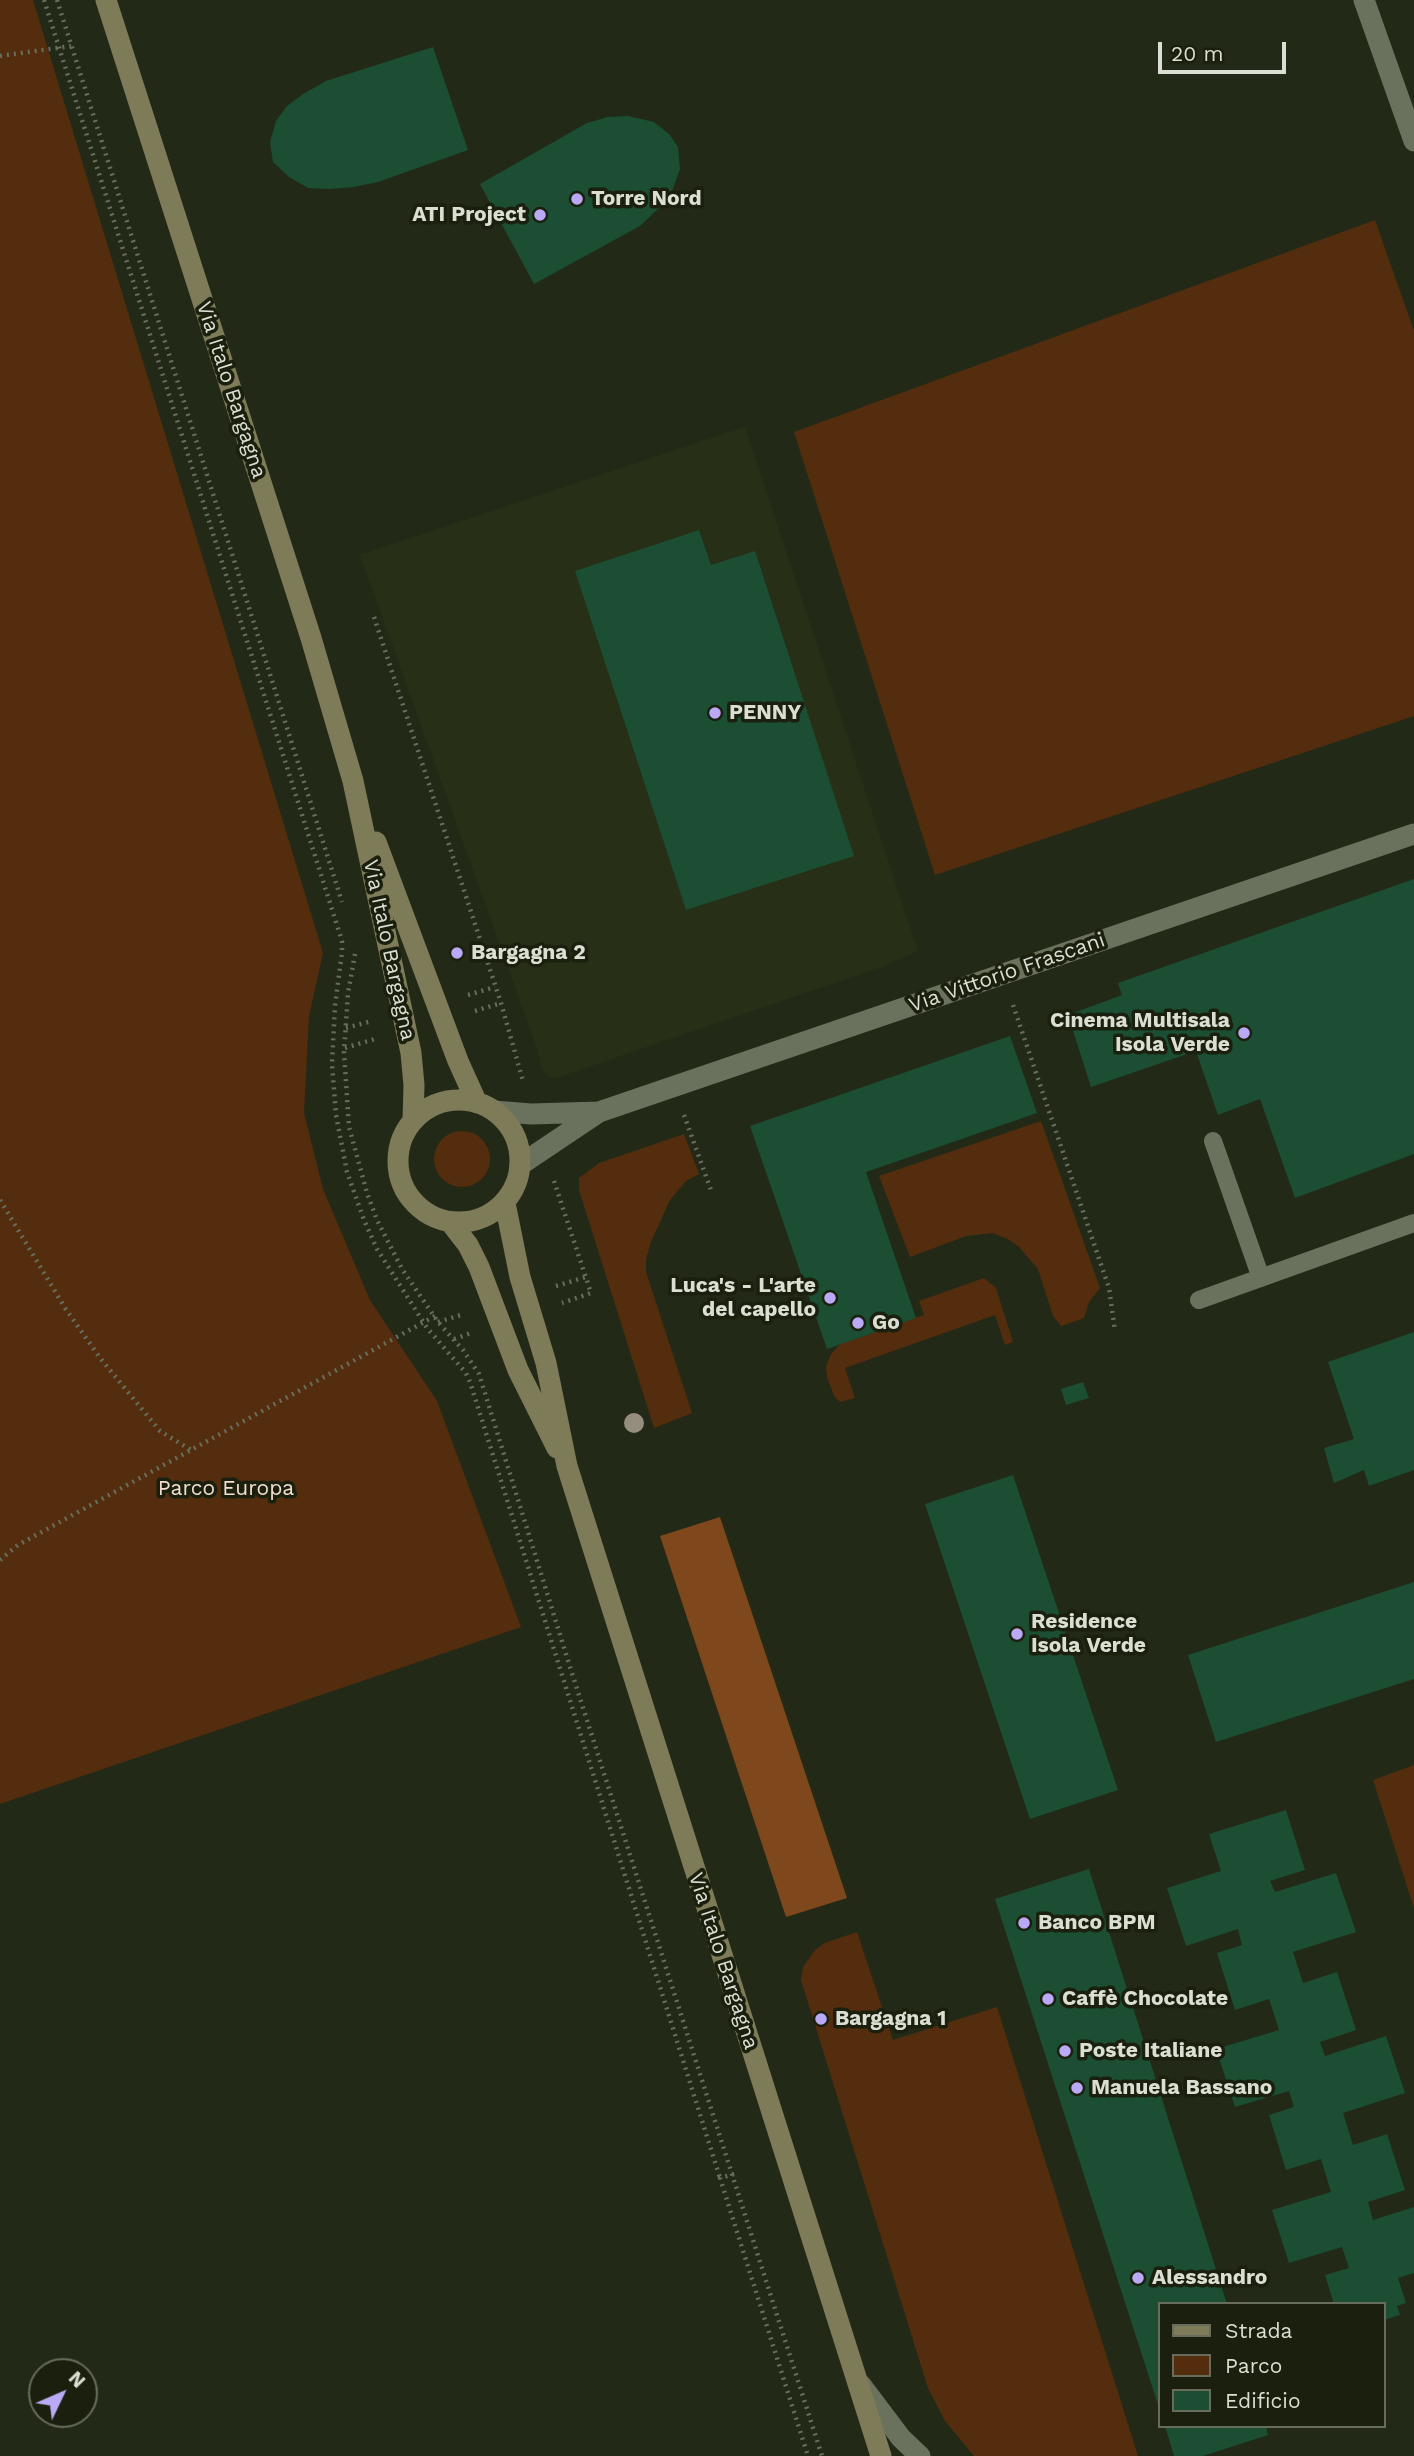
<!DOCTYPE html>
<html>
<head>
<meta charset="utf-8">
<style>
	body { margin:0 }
	#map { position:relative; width:1414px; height:2456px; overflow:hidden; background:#232917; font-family:"Work Sans",sans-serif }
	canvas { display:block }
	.legend { position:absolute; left:1158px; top:2302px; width:228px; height:126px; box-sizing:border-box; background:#1a200d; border:2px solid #676c5c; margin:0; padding:9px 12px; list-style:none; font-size:21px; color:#dbdfd3 }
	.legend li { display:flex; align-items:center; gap:14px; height:35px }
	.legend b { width:35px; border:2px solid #676c5c }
	.north { position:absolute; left:28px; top:2358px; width:70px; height:70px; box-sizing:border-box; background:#1a200d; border:2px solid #676c5c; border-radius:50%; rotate:46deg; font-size:19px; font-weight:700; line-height:28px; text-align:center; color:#dbdfd3 }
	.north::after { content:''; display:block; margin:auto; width:24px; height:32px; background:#baaaf6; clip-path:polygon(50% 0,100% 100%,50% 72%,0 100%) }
	.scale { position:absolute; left:1158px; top:42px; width:128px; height:32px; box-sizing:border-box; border:4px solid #dbdfd3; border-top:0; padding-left:9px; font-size:21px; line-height:24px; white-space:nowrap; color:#dbdfd3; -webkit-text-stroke:5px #1a200d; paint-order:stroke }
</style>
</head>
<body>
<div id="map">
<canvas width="1414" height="2456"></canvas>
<ul class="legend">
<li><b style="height:9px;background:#7e7b58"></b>Strada</li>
<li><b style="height:19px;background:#542d0e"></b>Parco</li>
<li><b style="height:19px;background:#1b4e33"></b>Edificio</li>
</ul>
<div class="north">N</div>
<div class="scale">20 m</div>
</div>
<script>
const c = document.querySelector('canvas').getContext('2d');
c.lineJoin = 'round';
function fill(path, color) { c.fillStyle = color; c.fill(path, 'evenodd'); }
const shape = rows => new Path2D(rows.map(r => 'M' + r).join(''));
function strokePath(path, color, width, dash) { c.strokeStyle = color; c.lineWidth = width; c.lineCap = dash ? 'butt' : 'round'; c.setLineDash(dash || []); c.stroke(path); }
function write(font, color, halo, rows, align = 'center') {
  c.font = font + ' "Work Sans",sans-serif'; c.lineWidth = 7; c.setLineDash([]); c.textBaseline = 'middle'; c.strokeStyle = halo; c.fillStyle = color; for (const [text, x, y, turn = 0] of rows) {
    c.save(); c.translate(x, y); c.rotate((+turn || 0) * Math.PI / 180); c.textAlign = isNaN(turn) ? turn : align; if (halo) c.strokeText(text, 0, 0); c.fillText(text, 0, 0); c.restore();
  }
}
const built = shape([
	[745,427,918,951,884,966,556,1078,549,1077,542,1070,538,1051,360,555]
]);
const green = shape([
	[0,0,33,0,323,953,309,1016,304,1113,323,1189,370,1300,437,1401,521,1627,0,1804],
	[1375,220,1414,331,1414,716,935,875,794,432],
	[1041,1121,1100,1288,1089,1302,1084,1318,1061,1326,1053,1316,1038,1269,1019,1247,1008,1239,992,1233,966,1236,910,1257,879,1176],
	'434 1159a28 28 0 1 1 56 0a28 28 0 1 1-56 0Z',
	[684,1134,699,1174,686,1181,670,1200,651,1242,646,1259,646,1272,692,1413,654,1428,579,1190,579,1178,599,1163],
	[984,1278,996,1288,1013,1342,1005,1345,995,1315,845,1368,855,1398,840,1402,834,1396,827,1377,826,1367,831,1354,840,1344,924,1315,919,1301],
	[1414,1765,1414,1908,1373,1780],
	[857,1932,893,2040,997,2007,1138,2456,974,2456,945,2421,928,2388,801,1980,803,1967,815,1950,825,1943]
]);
const forest = shape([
	[720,1517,847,1898,786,1917,660,1536]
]);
const building = shape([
	[433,47,468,150,378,182,354,187,330,189,308,188,289,177,273,162,270,142,276,121,287,106,303,94,326,81],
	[628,116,654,122,669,134,678,147,680,169,672,191,660,207,640,226,534,284,480,184,587,123,608,117],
	[699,530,711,565,755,551,854,856,686,910,575,571],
	[1414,879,1414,1154,1295,1198,1260,1099,1218,1115,1196,1051,1091,1087,1068,1015,1122,995,1118,983],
	[1010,1036,1037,1113,866,1172,916,1318,827,1349,750,1126],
	[1414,1332,1414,1470,1369,1486,1364,1470,1334,1483,1324,1448,1354,1439,1328,1362],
	[1083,1382,1089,1398,1066,1405,1061,1389],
	[1013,1475,1118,1790,1030,1819,925,1504],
	[1414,1582,1414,1679,1216,1742,1188,1655],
	[1286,1810,1305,1870,1270,1881,1275,1892,1336,1873,1356,1932,1293,1952,1303,1983,1337,1972,1356,2030,1320,2042,1325,2056,1386,2036,1405,2093,1343,2113,1353,2145,1387,2134,1405,2190,1368,2202,1373,2220,1414,2207,1414,2273,1398,2278,1406,2303,1397,2306,1400,2315,1384,2320,1384,2304,1334,2304,1325,2275,1349,2268,1342,2247,1289,2263,1272,2210,1331,2192,1321,2159,1286,2170,1269,2115,1294,2107,1289,2091,1235,2107,1216,2049,1279,2030,1269,1999,1235,2010,1217,1953,1242,1945,1238,1929,1186,1946,1167,1888,1221,1871,1209,1834],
	[1089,1869,1227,2304,1160,2304,1160,2411,995,1899],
	[1165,2426,1266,2426,1268,2435,1203,2456,1174,2456]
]);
const path = shape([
	[44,0,342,941,342,952,335,1006,332,1064,336,1115,347,1172,364,1220,377,1249,427,1328,466,1373,470,1382,720,2178],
	[57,0,342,902],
	[0,56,71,46],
	[374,617,501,1003,523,1081],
	[355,954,348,993,344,1053,349,1127,367,1193,377,1220,402,1269,438,1322,463,1350,479,1374,570,1667,822,2456],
	[468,995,495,987],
	[1013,1005,1109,1288,1115,1331],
	[475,1011,501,1003],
	[346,1028,372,1021],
	[345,1048,375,1039],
	[684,1115,712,1193],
	[554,1181,591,1293,562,1303],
	[0,1200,65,1308,100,1358,160,1431,191,1450],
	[556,1286,586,1277],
	[438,1322,464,1314],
	[454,1339,471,1333],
	[0,1560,18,1545,435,1316],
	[734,2174,720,2178,808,2456]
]);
const lane = shape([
	[1213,1141,1261,1278],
	[1199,1300,1414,1223]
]);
const street = shape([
	[1364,0,1414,141],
	[494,1111,531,1114,599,1112],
	[520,1165,599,1112,1414,834],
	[861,2385,901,2438,920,2456]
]);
const secondary = shape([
	[106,0,311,638,353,781,411,1053,414,1085,413,1120],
	[376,842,458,1061,477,1103],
	'398 1161a61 61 0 1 1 122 0a61 61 0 1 1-122 0Z',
	[505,1203,520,1277,546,1363,567,1466,881,2456],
	[451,1223,468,1245,479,1267,518,1370,557,1448]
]);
const trees = [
	[634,1423]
];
const markers = [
	[577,199,7,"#baaaf6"],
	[540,215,7,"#baaaf6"],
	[715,713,7,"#baaaf6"],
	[457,953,7,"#baaaf6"],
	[1244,1033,7,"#baaaf6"],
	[830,1298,7,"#baaaf6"],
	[858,1323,7,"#baaaf6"],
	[1017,1634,7,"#baaaf6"],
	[1024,1923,7,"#baaaf6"],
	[1048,1999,7,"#baaaf6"],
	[821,2019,7,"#baaaf6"],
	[1065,2051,7,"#baaaf6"],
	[1077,2088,7,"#baaaf6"],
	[1138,2278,7,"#baaaf6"]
];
const poiNames = [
	["Torre Nord",591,199],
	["ATI Project",526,215,"right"],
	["PENNY",729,713],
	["Bargagna 2",471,953],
	["Cinema Multisala",1230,1021,"right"],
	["Isola Verde",1230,1045,"right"],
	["Luca's - L'arte",816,1286,"right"],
	["del capello",816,1310,"right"],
	["Go",872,1323],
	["Residence",1031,1622],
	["Isola Verde",1031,1646],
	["Banco BPM",1038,1923],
	["Caffè Chocolate",1062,1999],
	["Bargagna 1",835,2019],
	["Poste Italiane",1079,2051],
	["Manuela Bassano",1091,2088],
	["Alessandro",1152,2278]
];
const streetNames = [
	["Via Italo Bargagna",231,390,72],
	["Via Italo Bargagna",389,950,78],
	["Via Vittorio Frascani",1007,973,-19],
	["Via Italo Bargagna",723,1961,72]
];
const parkNames = [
	["Parco Europa",226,1489]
];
fill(built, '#272f16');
fill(green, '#542d0e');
fill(forest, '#7e471c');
fill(building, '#1b4e33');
strokePath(path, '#686e5e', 4.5, [2, 5]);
strokePath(lane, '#6a715c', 18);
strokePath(street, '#6a715c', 21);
strokePath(secondary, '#7e7b58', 21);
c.fillStyle = '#958d7d';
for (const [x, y] of trees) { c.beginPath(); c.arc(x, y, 10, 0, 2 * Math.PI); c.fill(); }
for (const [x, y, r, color] of markers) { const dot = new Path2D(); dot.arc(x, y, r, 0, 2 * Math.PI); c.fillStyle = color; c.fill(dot); strokePath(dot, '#1a200d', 2.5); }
write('bold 21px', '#dbdfd3', '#1a200d', poiNames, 'left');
write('21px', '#dbdfd3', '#1a200d', streetNames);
write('21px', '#f3ded0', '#1a200d', parkNames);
</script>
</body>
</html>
